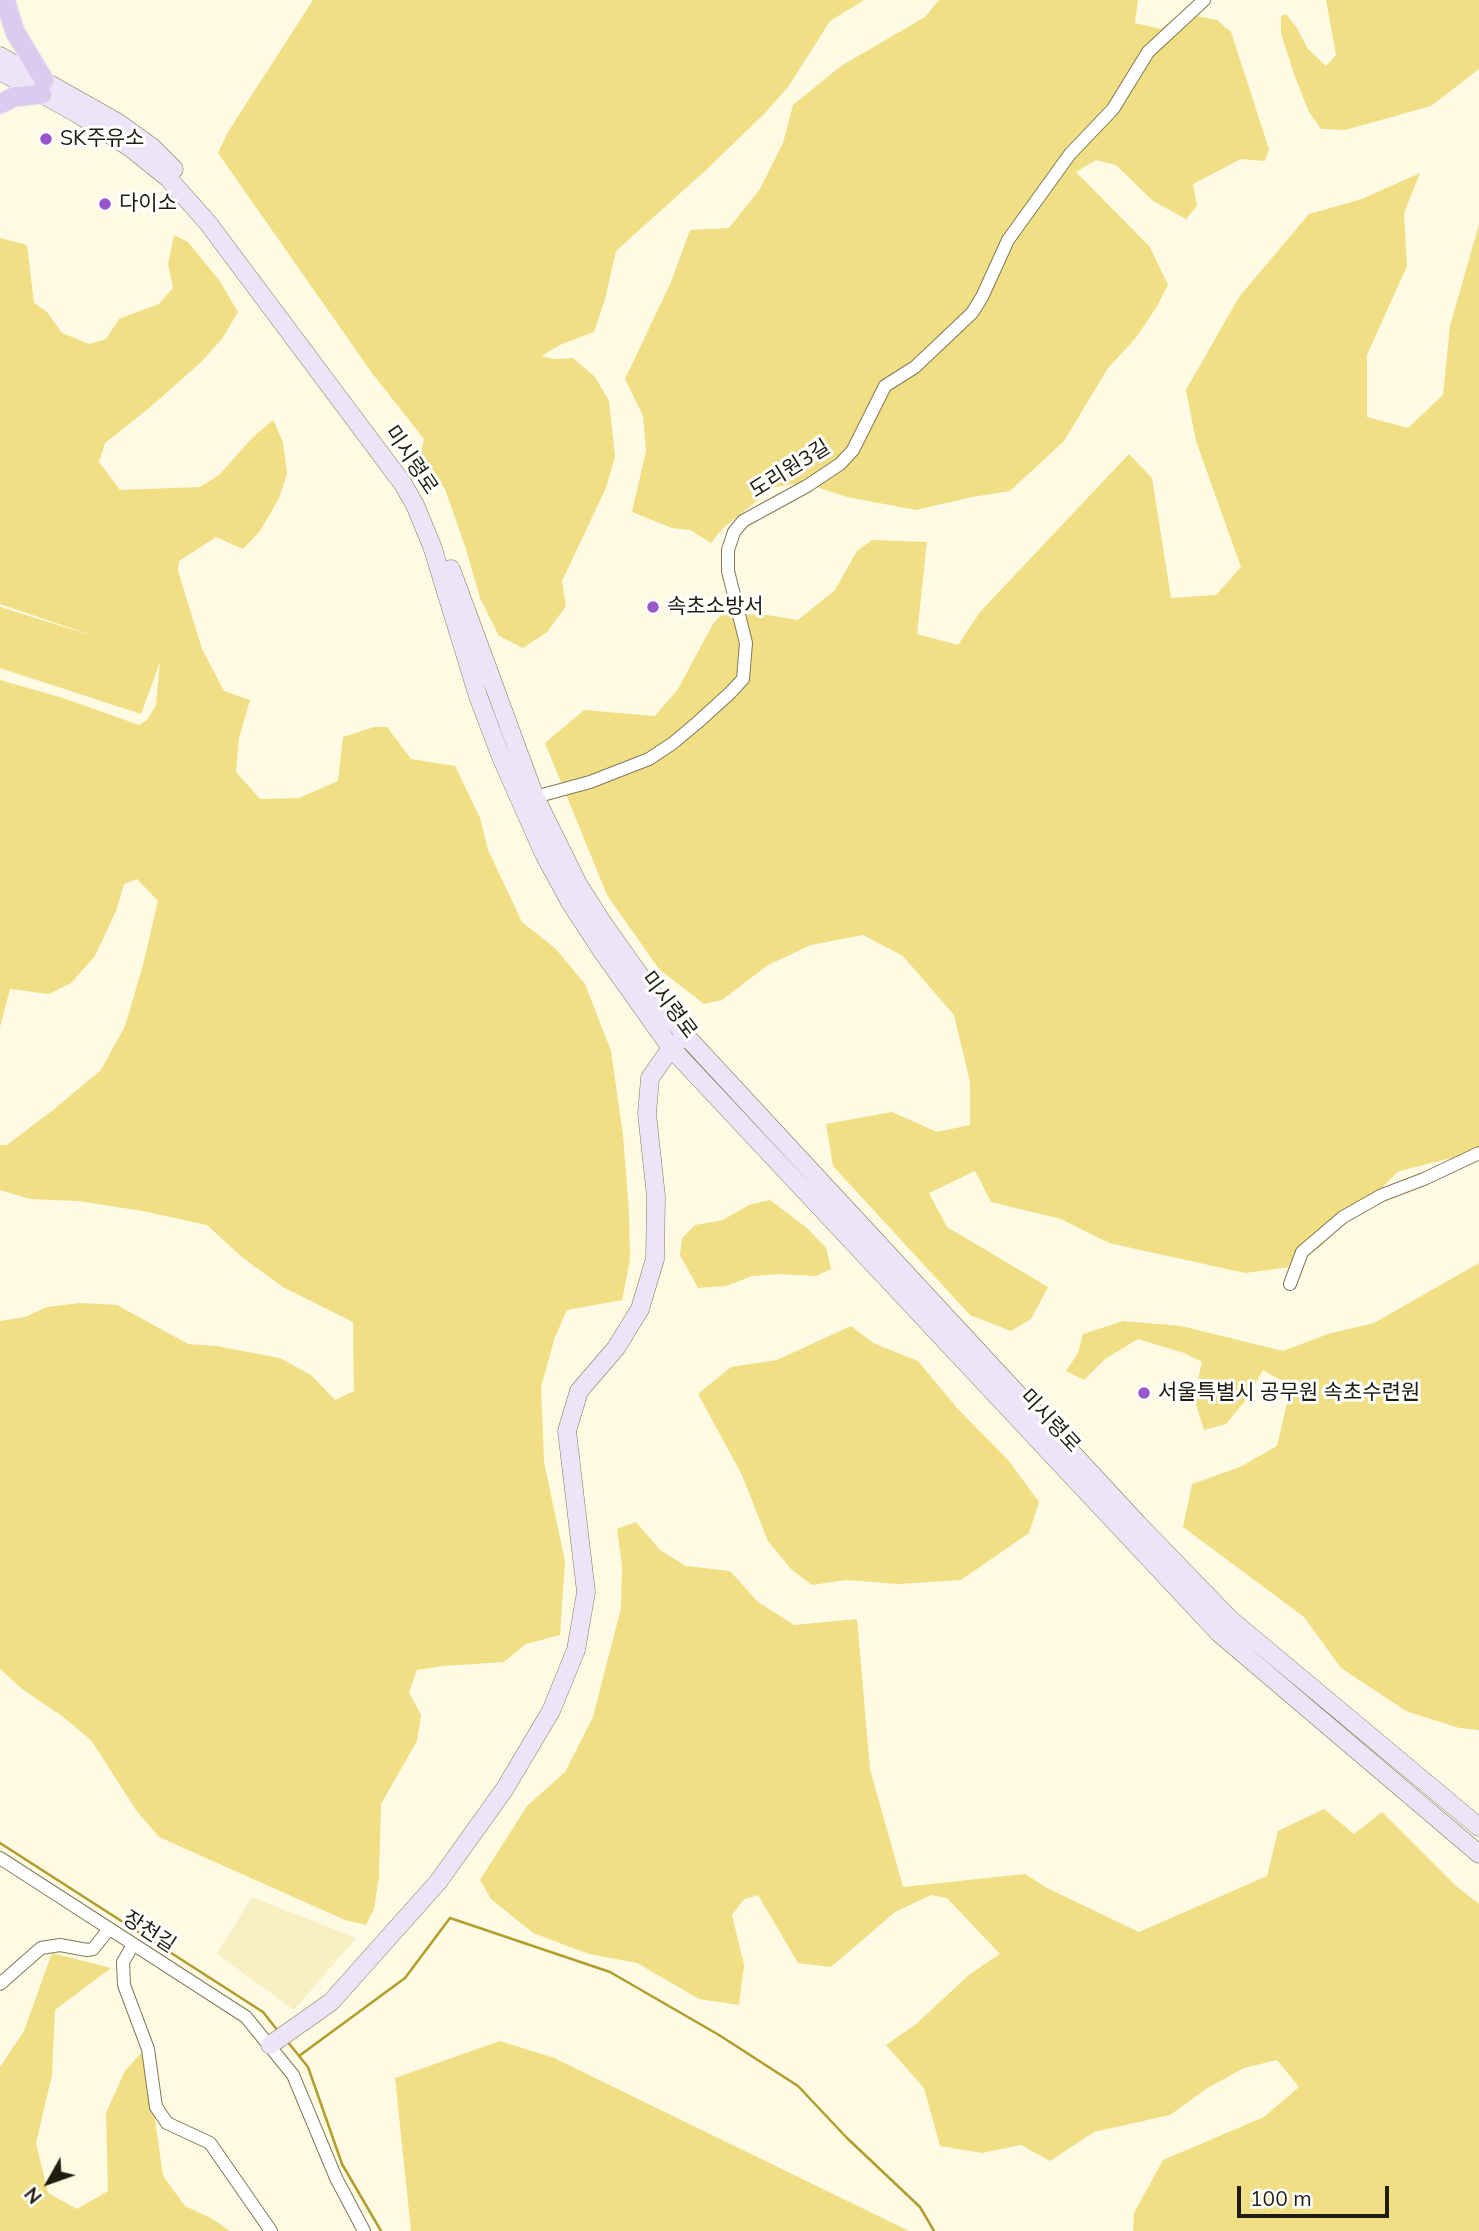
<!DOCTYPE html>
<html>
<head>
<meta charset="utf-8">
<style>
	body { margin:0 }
	#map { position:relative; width:1479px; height:2231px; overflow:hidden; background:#fefae4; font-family:Mulish,sans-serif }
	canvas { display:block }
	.north { position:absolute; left:14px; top:2147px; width:70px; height:70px; -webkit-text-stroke:5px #fff; paint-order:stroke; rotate:230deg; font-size:19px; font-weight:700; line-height:28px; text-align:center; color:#201d0f }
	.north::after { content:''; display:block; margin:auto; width:24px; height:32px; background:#201d0f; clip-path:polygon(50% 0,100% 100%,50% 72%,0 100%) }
	.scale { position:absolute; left:1237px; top:2186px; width:152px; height:32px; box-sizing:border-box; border:4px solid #201d0f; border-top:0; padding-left:9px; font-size:21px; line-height:24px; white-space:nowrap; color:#201d0f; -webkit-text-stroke:5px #fff; paint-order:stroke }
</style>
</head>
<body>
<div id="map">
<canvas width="1479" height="2231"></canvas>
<div class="north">N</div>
<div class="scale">100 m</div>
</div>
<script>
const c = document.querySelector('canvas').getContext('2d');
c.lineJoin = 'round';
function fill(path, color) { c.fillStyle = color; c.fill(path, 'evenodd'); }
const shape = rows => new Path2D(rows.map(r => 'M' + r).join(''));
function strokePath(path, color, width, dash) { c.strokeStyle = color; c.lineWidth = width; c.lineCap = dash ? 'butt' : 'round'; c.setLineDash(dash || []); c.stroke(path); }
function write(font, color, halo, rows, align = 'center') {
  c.font = font + ' Mulish,"Noto Sans KR",sans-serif'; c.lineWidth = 6; c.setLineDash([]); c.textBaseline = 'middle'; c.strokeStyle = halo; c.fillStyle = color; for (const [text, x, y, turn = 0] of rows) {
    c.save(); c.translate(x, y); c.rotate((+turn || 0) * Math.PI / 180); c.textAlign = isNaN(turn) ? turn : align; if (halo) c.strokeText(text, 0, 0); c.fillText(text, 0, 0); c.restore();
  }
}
const built = shape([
	[252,1897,356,1938,294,2010,217,1954]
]);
const green = shape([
	[313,0,864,0,830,21,788,87,764,114,705,171,616,251,605,299,594,332,562,344,541,356,554,359,573,358,595,377,609,401,615,456,606,488,562,581,566,606,547,632,523,648,499,636,480,598,466,549,445,489,420,458,424,439,372,373,218,153,228,132],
	[939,0,1138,0,1135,23,1161,29,1181,13,1217,20,1231,32,1269,149,1265,161,1241,159,1193,184,1197,206,1186,219,1153,201,1116,165,1096,160,1076,172,1150,247,1168,285,1156,308,1135,339,1108,368,1064,441,1010,491,972,497,916,510,847,497,804,483,774,487,722,529,711,543,690,530,672,528,632,512,646,451,643,416,625,379,671,282,690,230,729,228,760,189,783,143,793,105,841,66,925,17],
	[1326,0,1479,0,1479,69,1431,106,1345,130,1321,129,1309,112,1295,77,1281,33,1281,16,1286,14,1297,28,1308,49,1326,66,1336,55],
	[1420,173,1404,213,1407,266,1367,355,1367,417,1408,428,1443,395,1450,326,1479,224,1479,1146,1456,1157,1399,1171,1319,1248,1290,1267,1245,1273,1109,1243,1061,1219,991,1202,975,1171,929,1193,947,1227,1048,1287,1031,1319,1011,1331,970,1315,833,1166,826,1124,892,1112,937,1132,970,1125,970,1082,954,1015,903,956,863,935,811,945,768,965,722,1000,704,1004,659,969,607,895,545,743,584,710,655,716,678,689,713,624,722,614,767,615,798,620,835,590,857,551,872,540,927,542,917,634,958,645,980,612,1129,454,1152,478,1171,598,1216,595,1241,567,1196,441,1186,390,1239,297,1309,214,1362,199],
	[174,235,188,242,219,280,238,312,222,339,200,363,148,409,105,443,99,462,120,490,200,487,219,475,253,437,273,420,283,442,287,474,279,498,260,531,243,549,216,537,179,561,178,571,202,649,224,691,250,700,239,738,236,772,260,799,299,798,338,781,343,737,374,727,387,727,411,759,455,766,480,818,488,850,522,922,556,949,585,984,611,1051,623,1135,629,1211,630,1260,622,1300,567,1310,555,1337,541,1387,544,1462,565,1561,560,1635,526,1644,504,1662,443,1666,417,1670,409,1692,421,1715,417,1741,381,1804,379,1876,374,1909,366,1925,345,1920,159,1837,136,1810,91,1740,62,1716,22,1689,0,1669,0,1321,25,1317,47,1307,80,1303,117,1305,188,1344,216,1346,280,1358,311,1375,335,1400,354,1391,353,1322,283,1287,243,1258,207,1225,143,1211,78,1201,30,1199,0,1190,0,1145,7,1145,53,1110,101,1070,125,1026,143,965,158,901,137,879,124,884,116,911,95,956,71,983,49,994,10,989,0,1027,0,680,63,698,139,725,147,720,156,705,160,662,141,714,0,668,0,607,100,638,0,604,0,238,27,245,34,303,47,312,62,333,89,344,106,339,119,319,159,304,173,288,168,264],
	[770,1200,807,1228,826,1248,831,1269,816,1276,779,1274,752,1276,726,1286,698,1288,680,1255,682,1238,695,1225,723,1220,749,1205],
	[1479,1263,1479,1730,1459,1728,1406,1711,1341,1668,1304,1617,1183,1527,1192,1484,1240,1467,1277,1446,1291,1386,1263,1370,1245,1401,1226,1424,1204,1430,1194,1398,1202,1362,1184,1353,1138,1339,1105,1359,1084,1380,1066,1371,1078,1353,1083,1334,1123,1321,1181,1326,1283,1351,1328,1334,1374,1323],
	[851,1326,873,1343,918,1361,957,1408,1008,1460,1039,1502,1029,1533,961,1580,898,1584,846,1580,812,1585,791,1569,768,1541,742,1475,698,1394,731,1367,777,1360],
	[636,1522,660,1550,686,1566,730,1571,758,1602,794,1625,857,1619,870,1769,903,1887,1025,1874,1047,1888,1139,1932,1267,1876,1278,1831,1324,1809,1354,1834,1382,1812,1456,1886,1479,1904,1479,2231,1133,2231,1134,2213,1163,2160,1264,2117,1299,2087,1277,2060,1244,2068,1209,2087,1170,2115,1094,2132,1050,2161,1021,2145,982,2153,940,2146,924,2088,886,2045,915,2025,970,1974,1000,1954,947,1898,931,1895,895,1912,831,1967,798,1963,758,1895,744,1899,732,1915,744,1965,739,2005,699,1999,637,1963,589,1954,533,1933,491,1899,480,1880,527,1806,565,1772,593,1717,621,1608,622,1566,617,1529],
	[52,1953,111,1968,55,2010,52,2075,36,2143,48,2193,77,2209,108,2191,106,2113,125,2071,142,2052,151,2092,163,2176,185,2206,211,2218,230,2231,0,2231,0,2067,24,2031],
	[500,2041,554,2058,909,2231,411,2231,395,2078]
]);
const stream = shape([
	[0,1843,263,2012,278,2031],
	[287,2041,308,2067,342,2164,381,2231],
	[299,2056,405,1978,450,1918,610,1972,719,2035,798,2086,847,2138,920,2207,934,2231]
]);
const street = shape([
	[535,797,590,782,649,759,673,743,698,722,730,693,743,679,746,643,728,571,728,550,734,532,743,521,807,486,840,464,853,450,885,386,915,367,972,313,982,297,1008,240,1052,179,1070,154,1113,109,1148,52,1204,0],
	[1290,1284,1302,1252,1343,1217,1382,1195,1424,1179,1479,1153],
	[0,1858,246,2017,293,2075,336,2178,364,2231],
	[133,1945,123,1962,124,1985,148,2049,156,2107,167,2123,210,2143,271,2231],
	[0,1984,41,1948,60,1945,87,1950,93,1949,109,1929]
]);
const secondary = shape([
	[0,56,117,122,152,147,174,169],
	[0,71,78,114,132,149,168,178,208,223,403,484,415,505,432,546,478,696,501,757,544,854,570,902,602,951,671,1048,1220,1634,1479,1854],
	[451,569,535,797,578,884,602,922,660,1004,686,1036,1138,1524,1231,1620,1479,1827],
	[270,2045,331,2002,438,1882,504,1790,551,1711,576,1650,586,1592,567,1431,579,1391,616,1348,640,1309,655,1259,656,1196,647,1114,650,1078,671,1048,678,1042]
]);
const primary = shape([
	[5,0,15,32,44,80],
	[0,104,14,97,42,94]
]);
const markers = [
	[46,139,7,"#9856cb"],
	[105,204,7,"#9856cb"],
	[653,607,7,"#9856cb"],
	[1144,1393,7,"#9856cb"]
];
const poiNames = [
	["SK주유소",60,139],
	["다이소",119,204],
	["속초소방서",667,607],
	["서울특별시 공무원 속초수련원",1158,1393]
];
const streetNames = [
	["미시령로",411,460,56],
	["도리원3길",790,469,-32],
	["미시령로",669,1005,53],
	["미시령로",1050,1421,47],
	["장천길",149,1932,33]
];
fill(built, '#f8efc2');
fill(green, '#f0df84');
strokePath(stream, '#b19d2a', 2.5);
strokePath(street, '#7f7957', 14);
strokePath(secondary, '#7f7957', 19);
strokePath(primary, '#e9e8e7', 21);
strokePath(street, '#fff', 12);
strokePath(secondary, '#eee4f7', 18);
strokePath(primary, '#dccaef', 19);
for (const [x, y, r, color] of markers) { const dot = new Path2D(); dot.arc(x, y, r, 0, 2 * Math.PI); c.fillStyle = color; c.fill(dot); strokePath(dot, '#fff', 2.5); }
write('21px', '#201d0f', '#fff', poiNames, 'left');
write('21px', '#201d0f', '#fff', streetNames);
</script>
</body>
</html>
